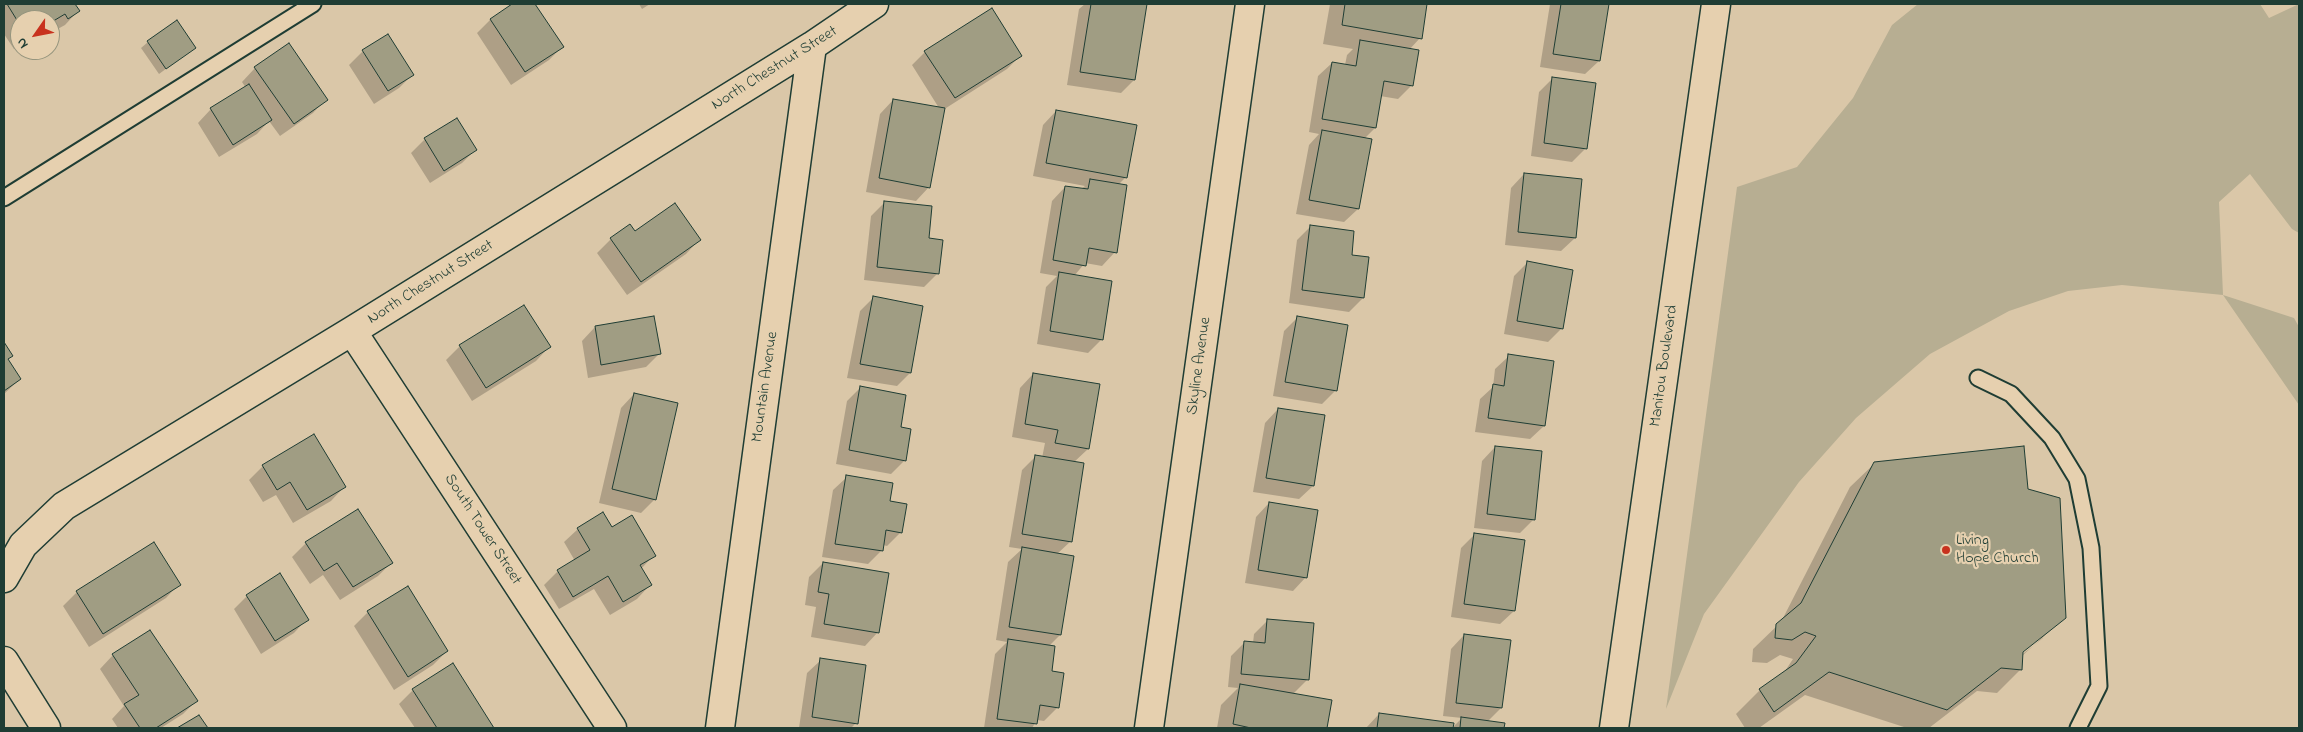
<!DOCTYPE html>
<html>
<head>
<meta charset="utf-8">
<style>
	body { margin:0 }
	#map { position:relative; width:2303px; height:732px; overflow:hidden; background:#dac7a8; font-family:"Indie Flower",sans-serif }
	canvas { display:block }
	.frame { position:absolute; inset:0; border:5px solid #1f3d34; pointer-events:none }
	.north { position:absolute; left:10px; top:10px; width:50px; height:50px; box-sizing:border-box; background:#e6d0af; border:1px solid #96957e; border-radius:50%; rotate:237deg; font-size:14px; font-weight:700; line-height:20px; text-align:center; color:#1f3d34 }
	.north::after { content:''; display:block; margin:auto; width:18px; height:22px; background:#c8321e; clip-path:polygon(50% 0,100% 100%,50% 72%,0 100%) }
</style>
</head>
<body>
<div id="map">
<canvas width="2303" height="732"></canvas>
<div class="frame"></div>
<div class="north">N</div>
</div>
<script>
const c = document.querySelector('canvas').getContext('2d');
c.lineJoin = 'round';
function fill(path, color) { c.fillStyle = color; c.fill(path, 'evenodd'); }
const shape = rows => new Path2D(rows.map(r => 'M' + r).join(''));
function strokePath(path, color, width, dash) { c.strokeStyle = color; c.lineWidth = width; c.lineCap = dash ? 'butt' : 'round'; c.setLineDash(dash || []); c.stroke(path); }
function write(font, color, halo, rows, align = 'center') {
  c.font = font + ' "Indie Flower",sans-serif'; c.lineWidth = 4.5; c.setLineDash([]); c.textBaseline = 'middle'; c.strokeStyle = halo; c.fillStyle = color; for (const [text, x, y, turn = 0] of rows) {
    c.save(); c.translate(x, y); c.rotate((+turn || 0) * Math.PI / 180); c.textAlign = isNaN(turn) ? turn : align; if (halo) c.strokeText(text, 0, 0); c.fillText(text, 0, 0); c.restore();
  }
}
const green = shape([
	[1918,4,2260,4,2269,18,2299,4,2299,233,2292,229,2250,174,2219,202,2223,295,2294,318,2299,327,2299,405,2223,295,2122,285,2068,291,2009,311,1930,354,1856,418,1799,482,1704,614,1666,709,1737,187,1797,167,1853,98,1892,25]
]);
const shadow = shape([
	[4,4,74,4,78,11,65,25,54,31,50,27,50,20,20,20,20,45,14,49,4,34],
	[515,4,534,4,562,47,549,60,511,85,477,33,490,20],
	[639,4,650,4,642,9],
	[1085,4,1146,4,1134,80,1121,93,1067,85,1079,9],
	[1330,4,1426,4,1420,38,1409,50,1417,51,1411,86,1398,99,1380,96,1375,128,1364,139,1370,140,1358,209,1344,222,1296,214,1309,145,1319,134,1309,132,1318,76,1332,63,1345,65,1347,55,1353,49,1323,44],
	[1550,4,1608,4,1599,61,1585,74,1540,67],
	[148,42,194,48,159,74,141,48],
	[363,51,412,75,399,88,374,104,349,65],
	[925,52,1020,56,1007,69,943,110,929,187,916,201,866,192,880,114,893,100,939,108,912,65],
	[255,68,326,99,313,113,280,136,269,121,257,134,219,157,198,123,211,109,246,88,242,82],
	[1553,78,1586,148,1572,162,1531,156,1539,92],
	[1056,111,1126,177,1118,185,1115,252,1102,266,1085,263,1074,276,1102,339,1088,353,1037,344,1046,287,1057,276,1040,273,1052,201,1065,187,1081,189,1085,186,1033,176,1043,125],
	[425,139,475,150,462,163,430,183,411,153],
	[1524,174,1575,238,1561,251,1505,245,1511,188],
	[885,202,927,239,938,273,924,287,864,280,871,216],
	[630,226,635,233,699,240,686,254,627,295,597,253,611,239],
	[1311,226,1350,256,1368,258,1363,298,1349,312,1289,303,1297,240],
	[1527,263,1562,328,1548,342,1504,334,1514,276],
	[873,298,910,373,897,386,847,378,860,311],
	[1297,318,1336,390,1322,404,1273,396,1284,331],
	[595,327,660,353,646,367,588,378,582,341],
	[4,344,12,356,7,360,20,379,4,394],
	[460,346,549,347,536,361,472,401,446,360],
	[1509,356,1544,426,1530,439,1475,432,1480,399,1493,387,1495,369],
	[1033,374,1088,449,1073,463,1071,541,1057,554,1060,635,1049,646,1050,672,1058,707,1044,721,1037,720,1032,728,984,728,995,654,1007,642,996,640,1008,562,1022,549,1009,547,1022,470,1035,457,1042,458,1045,443,1012,437,1020,388],
	[860,388,899,428,905,460,891,474,836,464,847,401],
	[634,394,655,499,641,513,599,503,621,408],
	[1278,409,1313,486,1299,499,1253,492,1265,423],
	[314,436,344,487,331,501,293,523,276,495,263,502,249,480,263,466],
	[1495,447,1534,519,1520,533,1474,528,1482,461],
	[1874,464,2027,490,2065,617,2022,656,2021,669,1997,693,1977,691,1929,728,1907,728,1805,695,1759,728,1745,728,1736,714,1760,690,1783,674,1793,659,1780,655,1767,663,1752,662,1753,649,1781,622,1850,487],
	[2043,635,2043,638,2019,657,2018,655],
	[847,477,888,502,901,532,887,546,883,545,881,551,868,564,822,557,833,490],
	[1269,503,1306,577,1293,591,1245,583,1256,517],
	[612,528,654,555,641,569,650,585,637,599,610,615,594,589,559,609,544,585,558,571,575,561,564,542,578,529],
	[1475,534,1514,611,1500,624,1451,617,1461,548],
	[153,543,179,584,166,598,89,647,63,606,77,592],
	[306,543,391,563,378,576,340,600,323,575,310,584,292,557],
	[823,563,878,632,865,646,811,637,816,607,805,605,809,577],
	[408,587,447,651,433,665,394,690,354,626,368,612],
	[247,596,307,619,294,633,261,654,234,609],
	[1268,620,1308,679,1292,695,1330,701,1325,728,1217,728,1221,705,1238,688,1228,687,1231,656,1245,642,1253,643,1254,634],
	[1464,635,1510,641,1501,708,1487,722,1503,724,1503,728,1366,728,1379,714,1452,725,1452,728,1462,718,1443,716,1451,649],
	[113,655,196,701,183,714,161,728,118,728,112,719,124,706,100,669],
	[821,660,856,723,851,728,799,728,807,673],
	[453,665,493,728,415,728,399,704,413,690]
]);
const building = shape([
	[7,4,75,4,80,11,68,19,65,14,50,23,50,20,20,20,20,25,7,4],
	[512,4,535,4,564,47,525,72,490,19,512,4],
	[1091,4,1147,4,1135,80,1080,72,1091,4],
	[1345,4,1427,4,1422,39,1342,25,1345,4],
	[1561,4,1609,4,1600,61,1553,54,1561,4],
	[992,8,1022,56,955,98,924,51,992,8],
	[177,20,196,48,166,69,147,41,177,20],
	[388,34,414,75,388,91,362,50,388,34],
	[1360,40,1419,50,1413,86,1384,81,1376,128,1322,119,1332,62,1356,66,1360,40],
	[289,43,328,100,294,124,254,67,289,43],
	[1552,77,1596,83,1587,149,1544,143,1552,77],
	[249,84,272,120,233,145,210,108,249,84],
	[893,99,945,108,930,188,879,178,893,99],
	[1056,110,1137,125,1127,178,1046,163,1056,110],
	[457,118,477,150,444,171,424,138,457,118],
	[1322,130,1372,139,1359,209,1309,200,1322,130],
	[1524,173,1582,179,1576,238,1518,232,1524,173],
	[1090,179,1127,185,1117,253,1089,248,1086,266,1053,260,1065,186,1088,189,1090,179],
	[884,201,932,206,929,238,943,240,939,274,877,267,884,201],
	[675,203,701,240,641,282,610,238,630,224,635,231,675,203],
	[1310,225,1354,231,1352,255,1369,257,1364,298,1302,290,1310,225],
	[1527,261,1573,270,1563,329,1517,321,1527,261],
	[1059,272,1112,281,1103,340,1050,331,1059,272],
	[873,296,923,306,911,373,860,364,873,296],
	[524,305,551,347,486,388,459,345,524,305],
	[654,316,661,354,601,365,595,326,654,316],
	[1297,316,1348,325,1337,391,1285,382,1297,316],
	[4,342,13,356,8,359,21,379,4,391,4,342],
	[1508,354,1554,361,1545,426,1488,418,1493,384,1504,386,1508,354],
	[1033,373,1100,384,1089,449,1055,443,1058,430,1025,424,1033,373],
	[860,386,906,395,901,427,911,429,906,461,849,450,860,386],
	[634,393,678,403,656,500,612,489,634,393],
	[1278,408,1325,415,1314,486,1266,478,1278,408],
	[314,434,346,487,307,510,290,482,277,490,262,465,314,434],
	[1495,446,1542,451,1535,520,1487,514,1495,446],
	[2024,446,2028,489,2060,498,2066,618,2023,652,2022,670,2001,668,1947,710,1829,672,1774,712,1759,689,1796,663,1816,636,1805,632,1792,640,1775,638,1776,624,1801,603,1874,462,2024,446],
	[1035,455,1084,463,1072,542,1022,534,1035,455],
	[846,475,893,483,890,501,907,504,902,533,886,530,883,551,835,544,846,475],
	[1269,502,1318,510,1307,578,1258,570,1269,502],
	[358,509,393,563,353,587,337,563,324,571,305,542,358,509],
	[603,512,612,527,632,515,656,556,640,565,652,585,623,602,608,576,573,597,557,570,590,550,577,528,603,512],
	[1474,533,1525,540,1515,611,1464,604,1474,533],
	[154,542,181,585,103,634,76,591,154,542],
	[1022,547,1074,556,1061,635,1009,627,1022,547],
	[823,562,889,573,879,633,824,624,829,594,818,592,823,562],
	[280,573,309,620,275,641,246,595,280,573],
	[408,586,448,651,408,677,367,611,408,586],
	[1267,619,1314,623,1309,680,1241,674,1244,641,1265,643,1267,619],
	[150,630,198,701,156,728,140,728,124,704,139,695,112,654,150,630],
	[1464,634,1511,640,1502,708,1456,703,1464,634],
	[1008,639,1055,646,1052,671,1064,673,1059,708,1040,705,1037,724,997,719,1008,639],
	[820,658,866,665,858,724,812,717,820,658],
	[453,663,494,728,437,728,412,689,453,663],
	[1240,684,1332,700,1327,728,1251,728,1233,724,1240,684],
	[1379,713,1454,723,1453,728,1377,728,1379,713],
	[199,715,208,728,177,728,199,715],
	[1461,717,1505,723,1504,728,1460,728,1461,717]
]);
const lane = shape([
	[4,198,313,4],
	[1978,378,2011,394,2052,438,2077,479,2091,548,2099,686,2078,728]
]);
const street = shape([
	[352,331,612,728],
	[4,578,23,545,64,506,352,331,812,46,874,4],
	[4,661,46,728],
	[720,728,812,46],
	[1149,728,1250,4]
]);
const secondary = shape([
	[1614,728,1716,4]
]);
const markers = [
	[1946,550,5,"#c8321e"]
];
const streetNames = [
	["North Chestnut Street",775,69,-32],
	["North Chestnut Street",431,283,-32],
	["Skyline Avenue",1200,366,-82],
	["Manitou Boulevard",1665,366,-82],
	["Mountain Avenue",766,387,-82],
	["South Tower Street",482,530,57]
];
const poiNames = [
	["Living",1956,541],
	["Hope Church",1956,559]
];
fill(green, '#b7ae92');
fill(shadow, '#0003');
fill(building, '#a09d83');
strokePath(building, '#1f3d34', 1);
strokePath(lane, '#1f3d34', 19);
strokePath(street, '#1f3d34', 31);
strokePath(secondary, '#1f3d34', 31);
strokePath(lane, '#e6d0af', 15);
strokePath(street, '#e6d0af', 28);
strokePath(secondary, '#e6d0af', 28);
for (const [x, y, r, color] of markers) { const dot = new Path2D(); dot.arc(x, y, r, 0, 2 * Math.PI); c.fillStyle = color; c.fill(dot); strokePath(dot, '#e6d0af', 2); }
write('16px', '#1f3d34', '#e6d0af', streetNames);
write('16px', '#1f3d34', '#e6d0af', poiNames, 'left');
</script>
</body>
</html>
